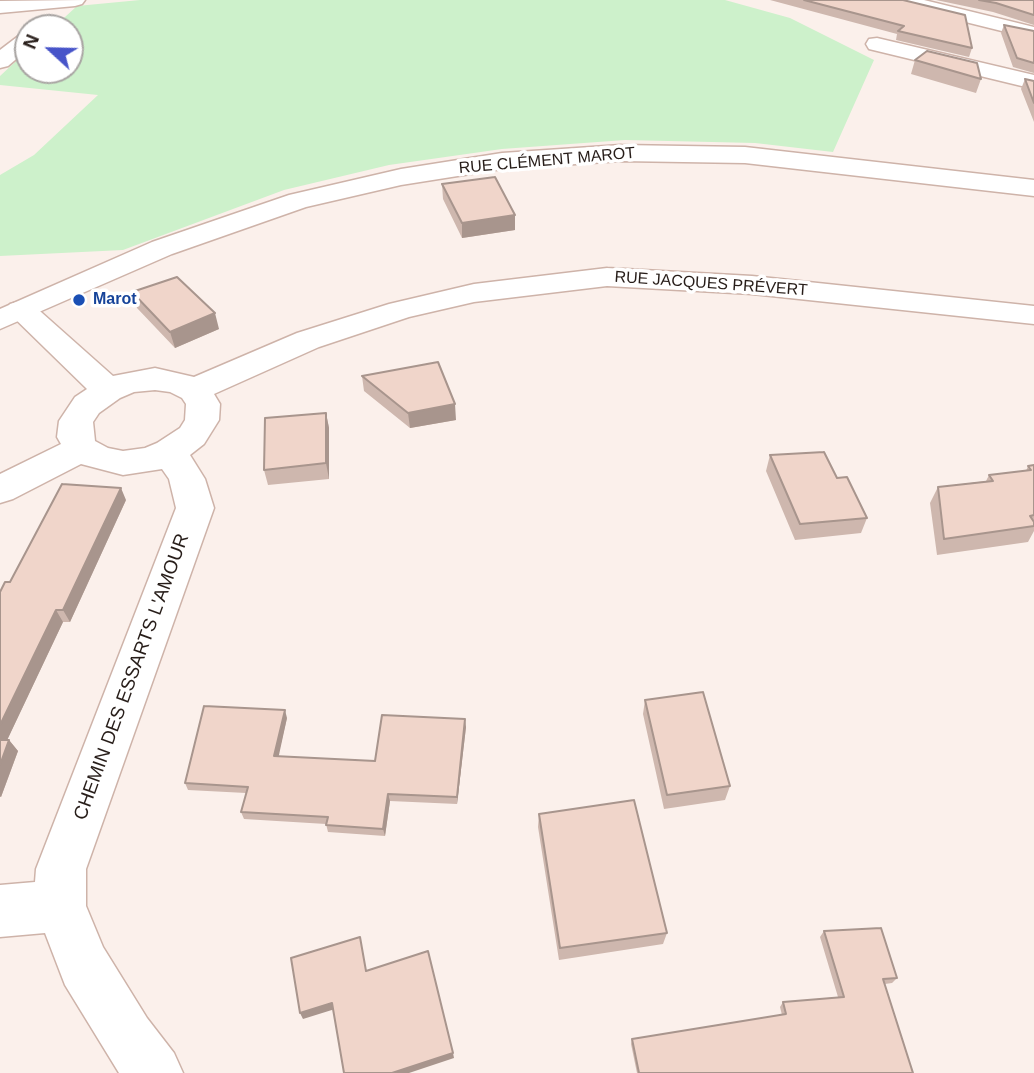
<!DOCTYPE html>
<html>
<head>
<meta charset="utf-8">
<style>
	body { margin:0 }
	#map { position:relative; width:1034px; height:1073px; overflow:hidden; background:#fbf0eb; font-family:Helvetica,sans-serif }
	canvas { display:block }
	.north { position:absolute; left:14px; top:14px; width:70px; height:70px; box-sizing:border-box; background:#fff; border:2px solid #a9a5a3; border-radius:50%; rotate:292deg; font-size:19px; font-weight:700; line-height:28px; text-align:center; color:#271d19 }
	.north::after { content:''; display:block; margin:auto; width:24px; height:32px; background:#4754c9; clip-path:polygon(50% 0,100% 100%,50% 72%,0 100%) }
</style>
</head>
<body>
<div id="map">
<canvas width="1034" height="1073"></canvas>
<div class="north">N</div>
</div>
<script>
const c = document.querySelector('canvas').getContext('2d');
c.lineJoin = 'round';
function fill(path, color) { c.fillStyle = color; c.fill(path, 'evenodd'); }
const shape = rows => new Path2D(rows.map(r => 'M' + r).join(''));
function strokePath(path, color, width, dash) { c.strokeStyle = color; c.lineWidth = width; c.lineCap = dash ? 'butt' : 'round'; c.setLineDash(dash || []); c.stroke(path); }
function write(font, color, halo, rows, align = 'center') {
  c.font = font + ' Helvetica,sans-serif'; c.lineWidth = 7; c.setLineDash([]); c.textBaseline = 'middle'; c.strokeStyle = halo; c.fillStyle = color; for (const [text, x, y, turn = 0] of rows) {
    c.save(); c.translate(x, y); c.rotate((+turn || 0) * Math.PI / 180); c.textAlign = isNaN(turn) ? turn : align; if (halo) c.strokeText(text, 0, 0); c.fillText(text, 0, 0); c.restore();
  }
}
const green = shape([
	[140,0,725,0,790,18,874,60,833,152,755,143,625,140,502,149,389,165,284,190,123,250,0,256,0,175,34,155,98,95,0,85,0,76,28,50,28,70,70,70,70,28,53,28,77,6]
]);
const street = shape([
	[85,0,82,4,75,6,0,13,0,1,85,0],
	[890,0,924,0,1034,27,1034,39,893,4,890,0],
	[28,32,28,49,8,66,0,68,0,50,21,34,28,32],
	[877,38,1034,75,1034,89,869,49,866,44,869,39,877,38],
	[607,268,752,276,1034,306,1034,324,752,294,607,286,474,302,409,317,319,347,214,394,220,404,219,420,204,444,190,455,205,479,214,508,86,869,86,906,103,947,147,1018,174,1053,183,1073,119,1073,65,985,45,933,0,937,0,885,35,882,36,869,176,508,169,479,162,469,123,475,81,464,13,499,0,503,0,474,61,444,57,437,59,421,75,397,87,389,6,310,10,304,21,301,32,304,113,376,155,368,194,377,297,333,389,304,474,284,607,268],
	[155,390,170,392,182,398,186,404,185,420,180,428,157,443,145,448,123,451,108,448,95,441,93,422,99,413,120,398,134,392,155,390]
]);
const secondary = shape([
	[621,145,745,147,1034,180,1034,196,745,163,621,161,502,169,401,185,306,207,172,254,0,329,0,309,152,242,289,195,401,169,502,153,621,145]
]);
const wall = shape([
	[770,0,903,0,972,48,969,57,896,40,897,34],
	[936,0,1034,0,1034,25,993,12],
	[1004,25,1034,31,1034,73,1013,67,1001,33],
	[915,60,981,79,976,93,911,74],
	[1025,79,1034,81,1034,122,1021,89],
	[442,184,515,230,462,238,443,199],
	[132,292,219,329,175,348,137,308],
	[362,376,456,420,410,428,364,391],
	[326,413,329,428,329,479,268,485,264,470],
	[770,455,837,478,867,518,861,533,795,540,766,471],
	[1034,465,1034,531,1028,542,937,555,930,503,938,487,986,481,989,475,1026,471,1028,466],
	[126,500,70,622,63,622,7,740,9,740,18,751,1,797,0,797,0,592],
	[645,700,730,786,725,800,664,809,643,714],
	[287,718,278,756,375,761,466,727,457,804,390,801,385,836,328,832,326,824,244,819,241,812,246,793,188,790,185,783],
	[539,814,667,933,663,944,559,960,538,827],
	[824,931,897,978,892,983,885,984,913,1073,637,1073,631,1044,632,1039,782,1015,780,1007,783,1002,838,997,820,937]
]);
const shadedWall = shape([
	[515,215,515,230,462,238,462,223],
	[215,313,219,329,175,348,170,332],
	[455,404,456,420,410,428,408,413],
	[326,413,329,428,329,479,326,463],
	[121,488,126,500,70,622,63,610],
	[56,610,63,622,2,751,0,749,0,725],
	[285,710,287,718,277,764,274,756],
	[465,719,466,727,457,804,457,797],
	[9,740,18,751,1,797,0,796,0,765],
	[388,794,390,801,385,836,383,829],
	[332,1003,335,1009,303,1019,300,1013],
	[453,1053,454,1058,409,1073,392,1073]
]);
const building = shape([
	[804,0,903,0,965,15,972,48,898,31,904,26,804,0],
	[979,0,1034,0,1034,15,996,3,979,0],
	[1004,25,1034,31,1034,63,1017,58,1004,25],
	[927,51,977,63,981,79,915,60,927,51],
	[1025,79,1034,81,1034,103,1025,79],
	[495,177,515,215,462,223,442,184,495,177],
	[177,277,215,313,170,332,132,292,177,277],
	[438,362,455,404,408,413,362,376,438,362],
	[326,413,326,463,264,470,265,418,326,413],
	[824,452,837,478,847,477,867,518,800,524,770,455,824,452],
	[1034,465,1034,515,1030,516,1034,522,1034,526,944,539,938,487,993,481,989,475,1031,470,1028,466,1034,465],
	[62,484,121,488,63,610,56,610,0,725,0,592,5,582,10,582,62,484],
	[703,692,730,786,667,795,645,700,703,692],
	[204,706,285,710,274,756,375,761,382,715,465,719,457,797,388,794,383,829,326,825,328,817,241,812,248,787,185,783,204,706],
	[0,740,9,740,0,765,0,740],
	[634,800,667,933,560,948,539,814,634,800],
	[881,928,897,978,883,979,913,1073,639,1073,632,1039,786,1014,783,1002,844,997,824,931,881,928],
	[360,937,366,971,428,951,453,1053,392,1073,344,1073,332,1003,300,1013,291,958,360,937]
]);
const markers = [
	[79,300,7,"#1a4fb4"]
];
const farStreetnames = [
	["RUE CLÉMENT MAROT",547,161,-5],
	["RUE JACQUES PRÉVERT",711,284,4]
];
const farTransitnames = [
	["Marot",93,300]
];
const streetNames = [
	["CHEMIN DES ESSARTS L'AMOUR",132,677,-70]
];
fill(green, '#cdf1cb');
strokePath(street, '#ceb3a9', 3);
strokePath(secondary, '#ceb3a9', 3);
fill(street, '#fff');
fill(secondary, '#fff');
fill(wall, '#ceb7ae');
fill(shadedWall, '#a8958d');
fill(building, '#f0d5ca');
strokePath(building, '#a8958d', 2);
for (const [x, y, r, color] of markers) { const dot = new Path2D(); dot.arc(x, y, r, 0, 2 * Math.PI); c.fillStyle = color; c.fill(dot); strokePath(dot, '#fff', 2.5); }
write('16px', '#271d19', '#fff', farStreetnames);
write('bold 16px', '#164399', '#fff', farTransitnames, 'left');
write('19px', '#271d19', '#fff', streetNames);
</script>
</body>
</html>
